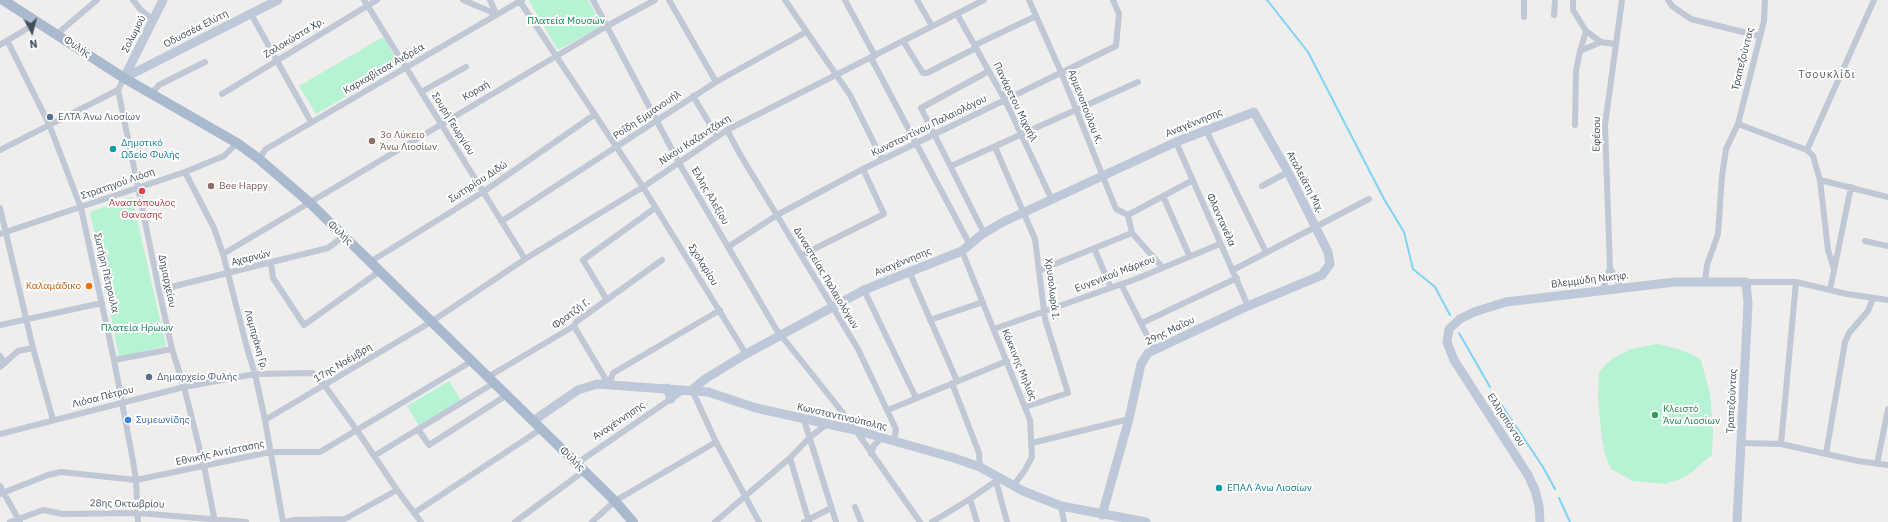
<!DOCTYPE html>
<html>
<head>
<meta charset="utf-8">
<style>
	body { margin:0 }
	#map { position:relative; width:1888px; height:522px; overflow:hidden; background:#f0eded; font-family:"IBM Plex Sans",sans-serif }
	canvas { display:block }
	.north { position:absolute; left:12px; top:12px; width:40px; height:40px; -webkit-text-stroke:3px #fff; paint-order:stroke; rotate:173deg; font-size:11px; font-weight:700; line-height:16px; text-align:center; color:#434f5c }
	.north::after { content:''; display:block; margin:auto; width:14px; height:18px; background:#434f5c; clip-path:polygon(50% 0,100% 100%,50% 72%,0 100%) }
</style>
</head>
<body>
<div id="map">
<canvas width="1888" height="522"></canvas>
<div class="north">N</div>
</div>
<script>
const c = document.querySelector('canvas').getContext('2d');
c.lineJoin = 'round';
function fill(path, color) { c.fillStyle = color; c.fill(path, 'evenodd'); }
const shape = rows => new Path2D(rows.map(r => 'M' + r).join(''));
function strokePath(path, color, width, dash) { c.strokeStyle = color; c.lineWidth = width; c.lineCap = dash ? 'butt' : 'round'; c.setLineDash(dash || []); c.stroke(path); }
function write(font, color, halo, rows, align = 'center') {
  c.font = font + ' "IBM Plex Sans",sans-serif'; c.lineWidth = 4; c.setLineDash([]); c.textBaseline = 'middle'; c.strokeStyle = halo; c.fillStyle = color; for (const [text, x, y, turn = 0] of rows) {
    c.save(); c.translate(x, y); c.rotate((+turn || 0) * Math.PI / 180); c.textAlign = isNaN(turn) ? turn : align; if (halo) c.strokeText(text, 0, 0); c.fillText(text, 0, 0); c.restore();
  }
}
const green = shape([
	[530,0,588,0,602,26,558,50,529,1],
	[383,37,400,65,316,114,299,86],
	[132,197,166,346,119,357,90,212],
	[1657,344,1678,349,1693,355,1701,360,1710,394,1713,428,1712,456,1709,457,1691,473,1678,480,1664,484,1633,481,1611,469,1605,454,1602,439,1598,399,1599,372,1605,365,1613,358,1631,349],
	[449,381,461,400,419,426,407,406]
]);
const stream = shape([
	[1267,0,1308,52,1384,199,1404,232,1413,269,1435,287,1450,315],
	[1459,333,1490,387],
	[1495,395,1543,467,1555,489],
	[1559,498,1570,522]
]);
const street = shape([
	[133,0,140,9,153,20],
	[364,0,525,259],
	[463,0,496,14],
	[490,0,496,14],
	[519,0,643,187,746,354],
	[593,0,679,163,776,329,847,418,920,522],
	[669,0,716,82],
	[785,0,850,95,882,159],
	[845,0,875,56],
	[917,0,932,26],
	[1029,0,1061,72,1116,209,1128,215],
	[1524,0,1524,17],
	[1573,0,1573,10,1586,31,1601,42,1615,44],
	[1668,0,1672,6,1691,19,1759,36],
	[251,14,311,122],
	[957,14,1005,100,1052,200],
	[1554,15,1555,0],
	[57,34,97,0],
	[903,41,923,73,927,73,976,48],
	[8,42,49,124,81,208,114,360,133,461,136,480,138,522],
	[0,45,38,22],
	[975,45,1036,16],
	[1580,51,1586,31],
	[871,58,970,245],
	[118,90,159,290,172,349,184,387,204,466,215,522],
	[421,92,466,67],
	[151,94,159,85,205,62],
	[222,94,377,0],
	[693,96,717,136],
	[1738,124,1807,150,1813,156,1820,180,1828,250,1834,269],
	[1575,125,1576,71,1580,51,1601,42],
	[727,130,741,156,858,349,896,429,894,441],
	[1206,130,1266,252],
	[1176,142,1248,306],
	[995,147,1035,239,1045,319,1068,393,1025,407],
	[0,150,118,90,124,78],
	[1807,150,1874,0],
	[259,159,266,149,522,0],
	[951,166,1138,82],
	[185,172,214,228,223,254,247,348,255,374,265,420,283,522],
	[1820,180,1888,197],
	[1262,186,1288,172],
	[1163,196,1189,255],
	[0,208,33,348,53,420],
	[1128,215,1193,180],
	[1128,215,1132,233,1162,267],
	[502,221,716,82,806,32],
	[984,233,921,108,989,71],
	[0,234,185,172,224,156,237,143],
	[1865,241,1888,246],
	[728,247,777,215,863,169,1116,46,1119,14,1113,0],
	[1094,248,1111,288],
	[962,251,1030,420,1032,457,1025,470,1014,485],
	[223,254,607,26,655,0],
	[802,255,884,214,863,169],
	[370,262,483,192,594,115],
	[271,263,273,278,304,325,380,271],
	[1610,268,1621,287],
	[1040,270,1132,233],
	[1233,270,1369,199],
	[909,271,957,381],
	[1705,282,1707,265,1718,234,1722,176,1726,149,1738,124,1764,21,1765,0],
	[1746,282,1796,282,1847,294,1888,300],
	[1121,284,1154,349],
	[1603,289,1610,268,1605,125,1622,0],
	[159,290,328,248,344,236],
	[864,290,916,398],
	[1830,290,1851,187],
	[607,300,583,260,655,208],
	[930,320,983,302],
	[1142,323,1237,278],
	[0,325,102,303],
	[574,326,609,385],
	[994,329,1136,279,1220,244],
	[0,356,5,363],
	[114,360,172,349],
	[0,367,18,351,33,348],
	[488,377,574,326,576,322,662,260],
	[952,383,979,453,980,467],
	[609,385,613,373,720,310],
	[888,410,1007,361],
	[265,420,431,322,525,259,643,187,727,130,984,0],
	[804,420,836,522],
	[418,429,429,445,507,395],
	[0,434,184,387,255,374,313,373,325,386,356,429,397,490,421,522],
	[1032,443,1129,419],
	[1741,443,1781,444,1858,461,1888,465],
	[1781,444,1796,282],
	[871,454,874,445,882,438],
	[1826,454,1845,342,1849,333,1868,311,1873,298],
	[374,456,494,383],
	[790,458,809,522],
	[576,464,681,392,692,390,716,442,759,522],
	[1877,464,1888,409],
	[996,481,1007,522],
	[0,486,20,522],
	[0,494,48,475,61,472,136,480,270,452,320,452,472,361],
	[970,499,977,522],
	[1061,506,1064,522],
	[855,507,861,522],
	[414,513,541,429],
	[10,522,43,510,63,514,138,513,246,522],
	[286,522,294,520,345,519,397,490],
	[515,522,584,471],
	[592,522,615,501,716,442],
	[715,522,790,458,810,437,827,424],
	[804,522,831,508],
	[932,522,970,499,996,481,998,477]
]);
const secondary = shape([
	[124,78,278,0],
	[124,78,163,0],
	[667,388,671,399],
	[692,390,705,379,746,354,864,290,962,251,981,235,1003,222,1176,142,1254,112,1288,172,1328,252,1330,264,1322,275,1248,306,1148,353,1141,364,1129,419,1102,515],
	[533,421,578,390,597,384,708,392,756,408,855,430,954,458,980,467,1023,491,1061,506,1146,522],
	[1540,522,1539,506,1535,490,1528,475,1454,360,1447,342,1449,329,1460,319,1474,312,1506,302,1675,282,1746,282,1748,304,1737,522]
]);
const primary = shape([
	[3,0,124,78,237,143,259,159,309,202,615,501,633,522]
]);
const markers = [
	[50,117,4,"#5c6f8a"],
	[372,141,4,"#8d6e63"],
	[113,149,4,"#0f9aa8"],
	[211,186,4,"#8d6e63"],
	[142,191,4,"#e0444e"],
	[89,286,4,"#e8710a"],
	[149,377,4,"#5c6f8a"],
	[1655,415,4,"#2e9e5b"],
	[128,420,4,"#3f7fe0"],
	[1219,488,4,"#0f9aa8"]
];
const parkNames = [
	["Πλατεία Μουσών",566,21],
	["Πλατεία Ηρώων",137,328]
];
const streetNames = [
	["Οδυσσέα Ελύτη",196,29,-27],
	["Σολωμού",134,34,-63],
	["Ζαλοκώστα Χρ.",294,38,-31],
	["Φυλής",77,47,33],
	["Τραπεζούντας",1743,59,-76],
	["Καρκαβίτσα Ανδρέα",384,69,-30],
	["Κοραή",476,91,-30],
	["Πανάρετου Μιχαήλ",1015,102,64],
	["Αρμενοπούλου Κ.",1085,107,69],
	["Ροΐδη Εμμανουήλ",647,115,-34],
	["Αναγέννησης",1194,123,-22],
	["Σουρή Γεωργίου",453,124,58],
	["Κωνσταντίνου Παλαιολόγου",929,126,-26],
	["Εφέσου",1597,134,-89],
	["Νίκου Καζαντζάκη",695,140,-33],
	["Σωτηρίου Διδώ",478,182,-33],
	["Αταλειάτη Μιχ.",1305,182,62],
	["Στρατηγού Λιόση",118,184,-19],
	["Έλλης Αλεξίου",710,196,60],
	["Φλαντανέλα",1221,220,66],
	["Φυλής",340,233,44],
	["Αχαρνών",251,258,-14],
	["Αναγέννησης",903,262,-22],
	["Σχολαρίου",703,265,58],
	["Σωτήρη Πέτρουλα",106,273,77],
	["Ευγενικού Μάρκου",1115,274,-21],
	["Δυναστείας Παλαιολόγων",826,278,59],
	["Βλεμμύδη Νικηφ.",1590,280,-7],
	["Δημαρχείου",167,281,78],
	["Χρυσολωρά Ι.",1052,289,83],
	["Φρατζή Γ.",571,314,-36],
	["29ης Μαΐου",1170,331,-26],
	["Λαμπράκη Γρ.",256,340,74],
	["17ης Νοέμβρη",343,363,-31],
	["Κόκκινης Μηλιάς",1019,365,68],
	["Λιόσα Πέτρου",103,397,-14],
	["Τραπεζούντας",1732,401,-87],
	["Κωνσταντινούπολης",842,417,13],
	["Ελλησπόντου",1506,420,57],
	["Αναγέννησης",619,421,-34],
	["Εθνικής Αντίστασης",220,453,-12],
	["Φυλής",572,459,44],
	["28ης Οκτωβρίου",127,504,1]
];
const serviceNames = [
	["ΕΛΤΑ Άνω Λιοσίων",58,117],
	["Δημαρχείο Φυλής",157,377]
];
const educationNames = [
	["3ο Λύκειο",380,135],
	["Άνω Λιοσίων",380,147],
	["Bee Happy",219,186]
];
const cultureNames = [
	["Δημοτικό",121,143],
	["Ωδείο Φυλής",121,155],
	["ΕΠΑΛ Άνω Λιοσίων",1227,488]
];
const healthNames = [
	["Αναστόπουλος",142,203],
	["Θανασης",142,215]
];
const foodNames = [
	["Καλαμάδικο",81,286]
];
const leisureNames = [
	["Κλειστό",1663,409],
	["Άνω Λιοσίων",1663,421]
];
const shopNames = [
	["Συμεωνίδης",136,420]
];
const neighbourhoodNames = [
	["Τσουκλίδι",1827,75]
];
fill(green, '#b6f3d2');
strokePath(stream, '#7ed4f5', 2);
strokePath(street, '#bfc8d4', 6);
strokePath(secondary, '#bdc9d9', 9);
strokePath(primary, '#a9bacf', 10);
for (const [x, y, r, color] of markers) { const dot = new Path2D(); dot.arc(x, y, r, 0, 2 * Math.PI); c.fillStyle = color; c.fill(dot); strokePath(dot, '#fff', 1.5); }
write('10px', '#0d8551', '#fff', parkNames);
write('10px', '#434f5c', '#fff', streetNames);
write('10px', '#4e5e75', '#fff', serviceNames, 'left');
write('10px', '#785e54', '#fff', educationNames, 'left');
write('10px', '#0d838f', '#fff', cultureNames, 'left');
write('10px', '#be3a42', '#fff', healthNames);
write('10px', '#c56008', '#fff', foodNames, 'right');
write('10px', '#27864d', '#fff', leisureNames, 'left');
write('10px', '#366cbe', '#fff', shopNames, 'left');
c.letterSpacing = '1px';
write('11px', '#595d63', '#fff', neighbourhoodNames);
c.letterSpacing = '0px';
</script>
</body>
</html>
